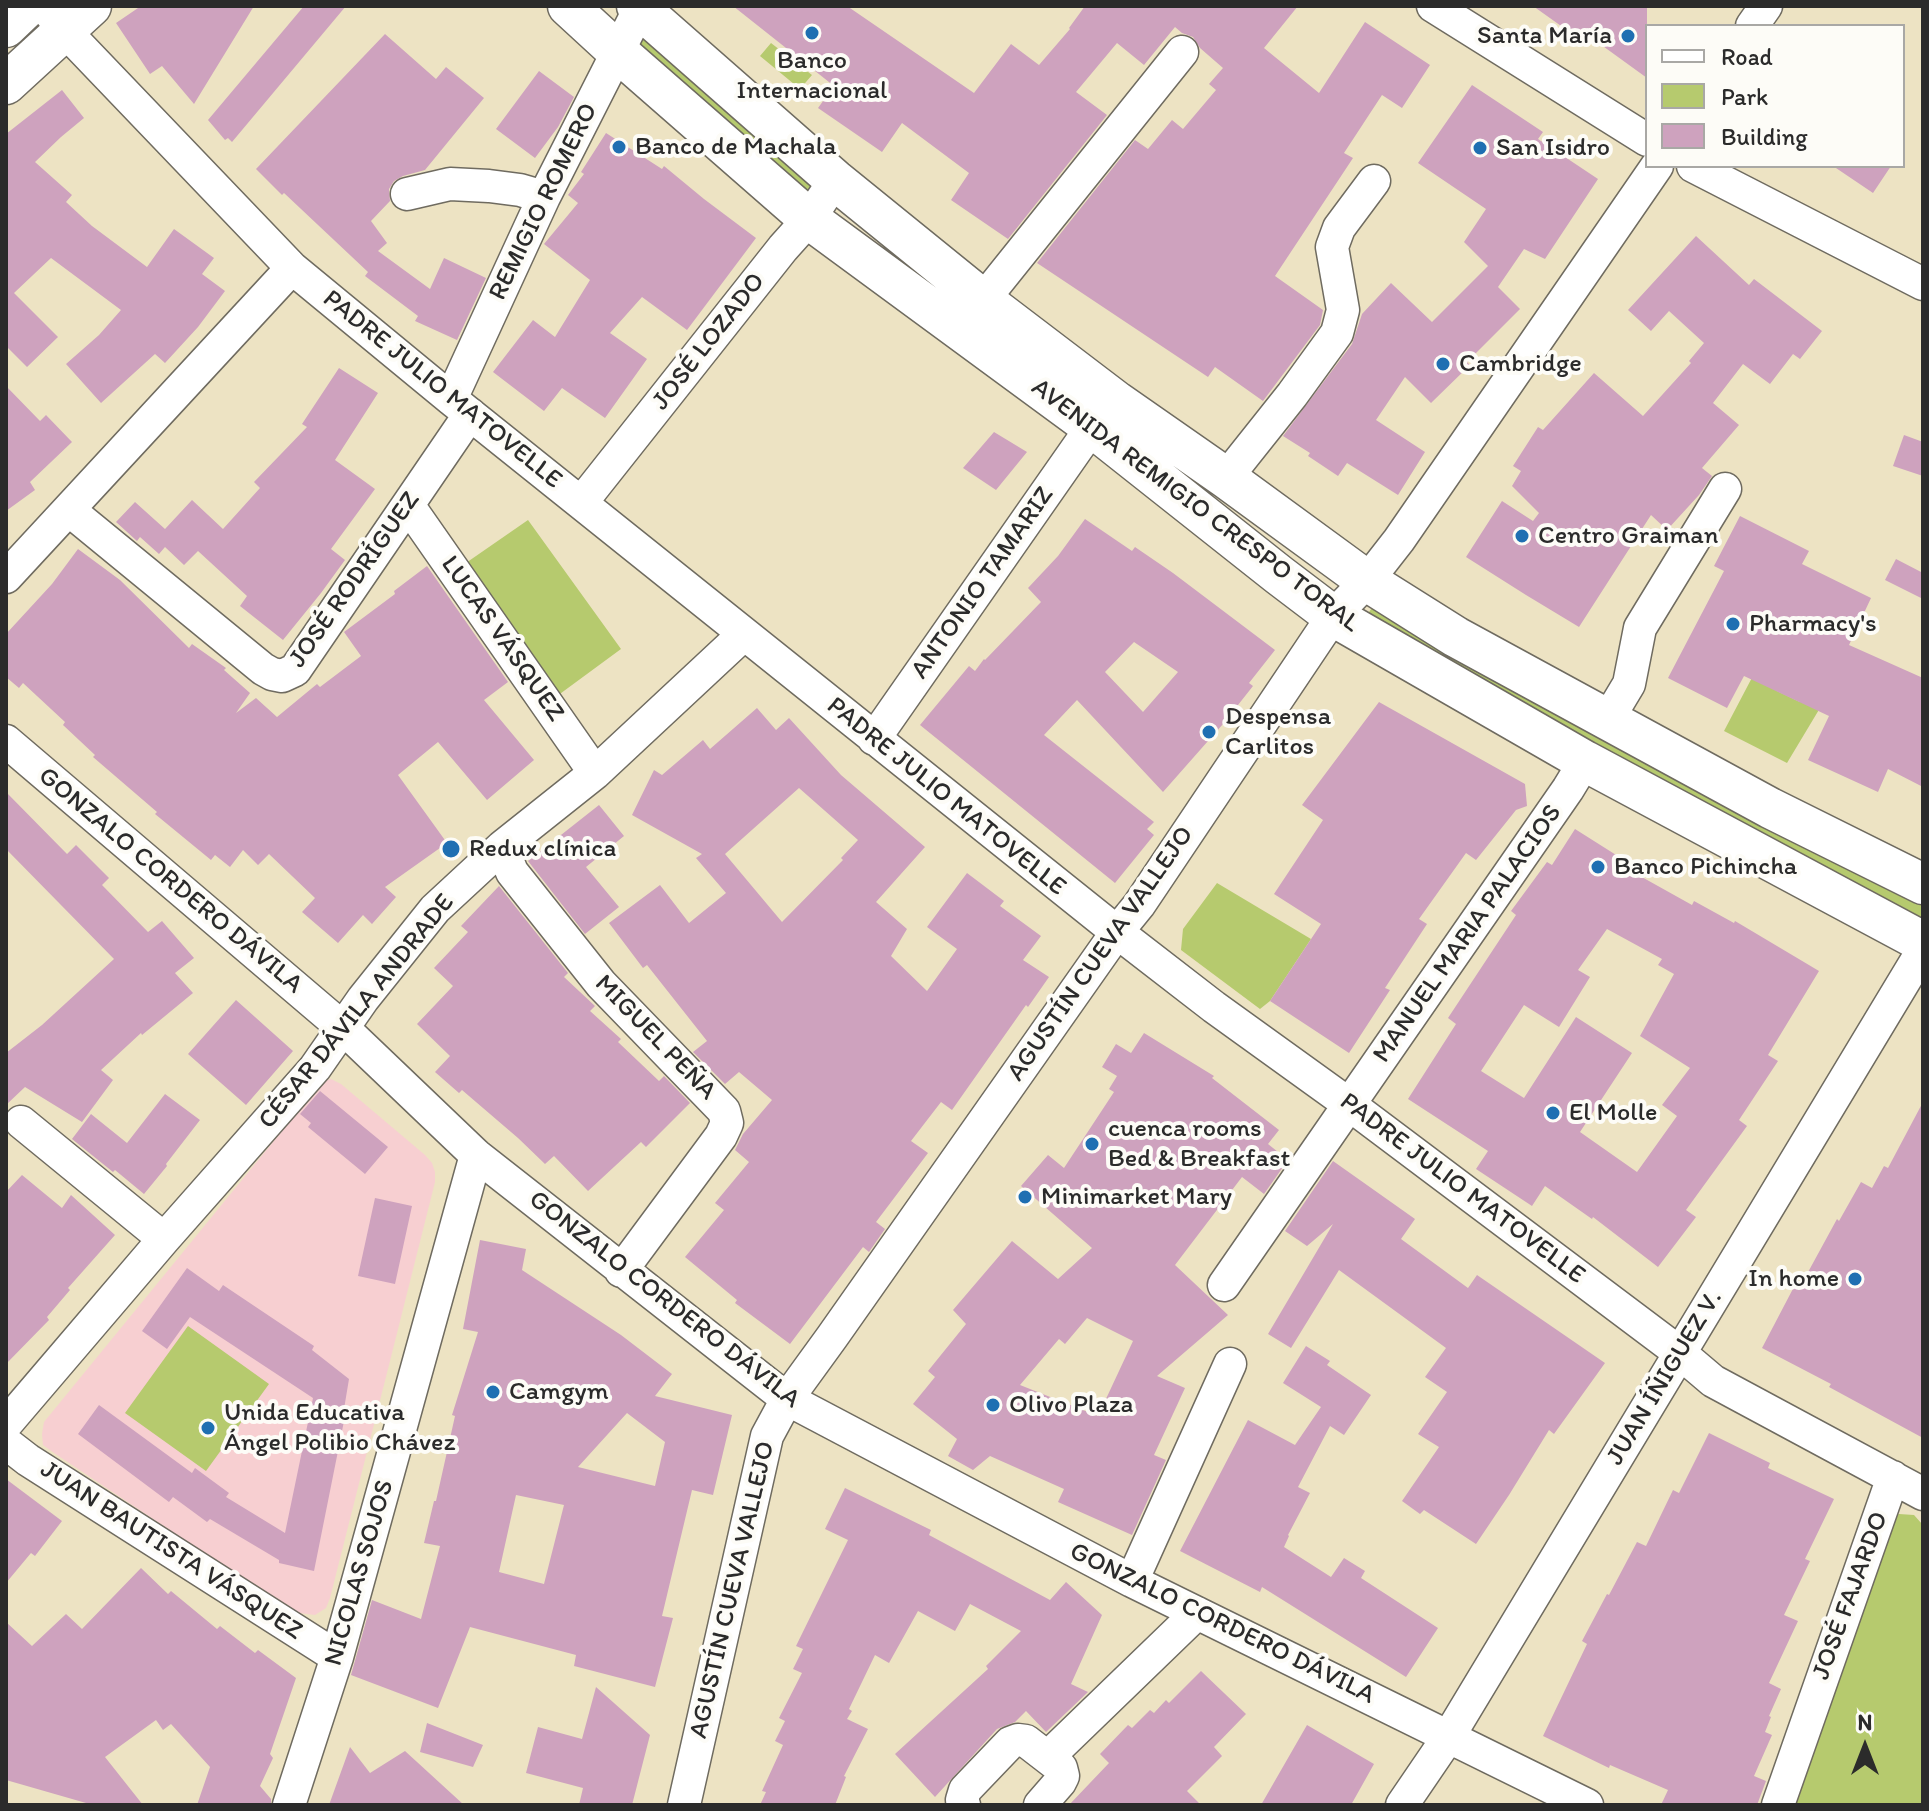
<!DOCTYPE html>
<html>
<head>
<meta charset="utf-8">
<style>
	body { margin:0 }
	#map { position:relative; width:1929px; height:1811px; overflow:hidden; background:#ede3c3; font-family:Itim,sans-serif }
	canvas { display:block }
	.frame { position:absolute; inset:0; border:8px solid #2b2b2b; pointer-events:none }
	.legend { position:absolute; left:1645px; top:24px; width:260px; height:144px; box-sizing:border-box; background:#fdfcf7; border:2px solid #a9a8a5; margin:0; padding:10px 14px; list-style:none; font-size:24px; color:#2b2b2b }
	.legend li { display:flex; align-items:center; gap:16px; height:40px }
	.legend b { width:40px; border:2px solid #a9a8a5 }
	.north { position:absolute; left:1825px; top:1707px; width:80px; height:80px; -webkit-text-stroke:6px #fdfcf7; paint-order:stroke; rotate:0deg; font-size:22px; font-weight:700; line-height:32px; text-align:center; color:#2b2b2b }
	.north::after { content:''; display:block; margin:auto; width:28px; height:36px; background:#2b2b2b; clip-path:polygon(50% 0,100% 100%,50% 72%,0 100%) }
</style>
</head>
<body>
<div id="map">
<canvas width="1929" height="1811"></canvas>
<div class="frame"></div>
<ul class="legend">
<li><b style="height:10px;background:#fff"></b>Road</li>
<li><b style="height:22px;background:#b6ca6e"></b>Park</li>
<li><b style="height:22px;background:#cea2be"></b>Building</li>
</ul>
<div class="north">N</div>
</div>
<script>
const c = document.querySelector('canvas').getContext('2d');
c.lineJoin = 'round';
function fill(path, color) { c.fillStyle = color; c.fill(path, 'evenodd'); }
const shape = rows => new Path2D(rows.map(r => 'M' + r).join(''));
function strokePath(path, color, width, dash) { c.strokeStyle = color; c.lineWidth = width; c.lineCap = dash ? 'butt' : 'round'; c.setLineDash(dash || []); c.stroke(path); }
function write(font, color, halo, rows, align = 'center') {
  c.font = font + ' Itim,sans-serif'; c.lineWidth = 8; c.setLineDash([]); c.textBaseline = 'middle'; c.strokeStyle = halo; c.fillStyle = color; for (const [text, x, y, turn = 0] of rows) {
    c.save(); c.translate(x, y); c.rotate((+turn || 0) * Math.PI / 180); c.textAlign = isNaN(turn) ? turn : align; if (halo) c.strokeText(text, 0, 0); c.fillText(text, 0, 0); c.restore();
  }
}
const built = shape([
	[331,1079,341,1084,425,1155,432,1163,435,1172,435,1182,391,1357,330,1598,326,1608,315,1615,299,1613,177,1535,54,1453,43,1445,42,1434,44,1422,318,1087,324,1081]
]);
const green = shape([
	[640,17,828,184,811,207,625,52],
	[771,43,812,75,800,89,760,56],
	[528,520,621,649,553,699,463,565],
	[1379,598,1923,897,1923,936,1359,626],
	[1756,670,1777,691,1800,702,1823,703,1787,763,1724,731],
	[1217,883,1311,939,1270,1001,1260,1009,1181,950,1183,929],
	[188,1326,269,1384,206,1471,125,1413],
	[1899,1514,1914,1515,1922,1524,1923,1531,1923,1805,1789,1805,1896,1515]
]);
const building = shape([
	[141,6,254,6,194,104,162,66,150,74,116,23],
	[304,6,346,6,232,142,228,138,225,140,208,120],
	[733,6,847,6,974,93,1011,44,1039,65,1070,29,1069,28,1085,6,1298,6,1264,48,1319,93,1365,22,1430,65,1402,108,1382,95,1344,153,1353,158,1275,276,1323,310,1320,325,1263,401,1215,367,1208,377,1037,263,1135,140,1148,149,1172,120,1183,129,1216,90,1209,84,1223,68,1200,48,1193,37,1182,33,1175,27,1144,65,1117,43,1076,92,1107,115,1008,239,951,200,969,173,902,123,882,152,818,108,834,86],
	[1533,6,1647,6,1647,78,1589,36,1585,43],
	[385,34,436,79,446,67,484,98,425,170,403,176,394,181,389,189,390,201,371,221,387,243,378,251,430,289,444,258,486,278,457,340,415,321,418,316,365,276,368,272,284,193,282,195,256,169],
	[539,71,574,97,558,127,535,158,496,129],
	[1472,85,1543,132,1538,139,1598,179,1545,259,1524,249,1498,287,1520,309,1467,362,1470,365,1431,403,1405,377,1376,420,1425,452,1398,495,1347,463,1338,476,1308,456,1310,453,1283,436,1352,344,1362,314,1391,283,1432,322,1488,266,1464,242,1486,209,1418,163],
	[62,90,84,118,61,137,35,162,72,195,66,202,92,226,147,267,174,229,214,258,202,274,225,291,198,327,165,363,155,354,101,403,66,364,99,335,121,310,51,258,14,293,58,337,27,367,6,346,6,134],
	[606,133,662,169,664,166,704,199,756,238,687,330,642,297,610,333,647,359,605,418,562,388,544,411,493,372,533,320,555,337,590,280,544,244,578,203,568,195,584,174,581,172],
	[1833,166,1891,166,1873,193],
	[1696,236,1749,285,1754,279,1822,331,1800,359,1793,354,1770,384,1743,364,1713,403,1739,425,1702,468,1712,476,1699,495,1667,530,1651,515,1579,627,1526,595,1466,557,1502,501,1533,521,1539,513,1512,486,1521,471,1513,466,1538,427,1543,430,1594,373,1643,416,1691,363,1689,361,1704,343,1669,311,1651,331,1628,310],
	[339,368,378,393,335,460,375,489,331,549,345,560,321,593,283,640,240,606,247,596,198,551,184,565,165,547,159,554,140,537,137,541,116,522,135,502,165,529,192,500,223,529,260,488,254,482,307,427,302,424],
	[6,386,40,421,46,415,72,442,30,482,35,490,6,511],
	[994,432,1027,452,996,490,963,468],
	[1904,435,1923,442,1923,476,1893,466],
	[1740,516,1809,551,1802,564,1871,598,1849,645,1923,678,1923,787,1888,769,1878,792,1808,760,1829,716,1744,676,1727,708,1668,678,1724,571,1714,566],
	[1085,519,1132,551,1135,547,1173,573,1275,650,1249,683,1253,686,1223,724,1163,792,1077,700,1044,735,1154,822,1147,829,1154,835,1115,883,920,725,969,666,975,671,984,659,985,660,1041,602,1028,588,1058,556],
	[1134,642,1178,672,1143,712,1105,672],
	[78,549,120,580,189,648,192,644,226,668,224,670,250,693,236,713,256,698,277,717,317,684,320,687,361,656,344,632,395,594,394,591,427,566,508,682,484,700,534,760,487,800,438,742,398,775,447,843,385,887,396,897,372,924,363,915,338,943,302,912,315,898,269,854,258,865,243,850,230,867,215,855,211,860,155,814,157,812,93,757,95,755,63,725,65,722,23,683,19,688,6,677,6,634,52,584],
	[1896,559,1923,573,1923,599,1885,580],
	[1379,702,1525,784,1527,806,1516,810,1476,860,1466,853,1419,919,1427,924,1385,988,1390,990,1349,1053,1270,1001,1321,924,1274,894,1323,820,1302,805],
	[757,708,776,730,789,718,841,775,925,847,876,902,907,929,891,956,927,991,957,949,927,927,967,873,1004,901,1000,906,1041,936,1023,960,1049,977,1028,1007,1026,1005,952,1110,941,1102,911,1141,928,1153,876,1222,885,1229,869,1252,863,1247,790,1344,735,1303,737,1300,685,1257,724,1210,715,1203,749,1162,735,1150,743,1134,772,1100,739,1072,725,1084,693,1052,707,1041,647,965,643,968,609,923,660,885,689,923,726,893,696,858,702,854,632,815,654,770,662,775,703,740,710,749],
	[799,788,858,840,841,858,843,860,782,922,725,854],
	[6,792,67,854,76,845,109,878,102,885,148,932,162,921,194,958,175,973,193,993,142,1035,141,1033,101,1070,113,1080,82,1122,25,1087,6,1105,6,1053,42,1025,114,959,6,849],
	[599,805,624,836,586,867,619,907,585,934,528,861],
	[1575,829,1643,872,1640,876,1692,905,1694,901,1734,923,1735,921,1819,971,1768,1055,1778,1061,1739,1120,1747,1126,1686,1210,1696,1217,1658,1267,1593,1217,1592,1219,1545,1186,1532,1206,1476,1169,1488,1151,1408,1099,1456,1024,1448,1018,1516,915,1511,911,1547,862,1552,865],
	[1607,929,1662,959,1658,965,1674,974,1640,1036,1690,1068,1662,1105,1677,1116,1637,1172,1580,1132,1632,1053,1576,1017,1524,1098,1481,1071,1524,1005,1559,1027,1590,977,1578,970],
	[499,886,568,973,564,977,595,1006,590,1011,621,1039,618,1042,659,1081,664,1076,690,1103,646,1147,641,1142,588,1191,554,1156,545,1164,518,1138,462,1090,459,1093,435,1072,450,1056,417,1024,453,986,434,968,468,932,461,926],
	[236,1000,293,1051,246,1105,188,1054],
	[1144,1033,1214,1076,1212,1078,1279,1130,1268,1144,1288,1160,1264,1194,1242,1177,1175,1265,1228,1315,1157,1376,1185,1388,1154,1455,1166,1460,1132,1535,1058,1502,1064,1489,990,1456,973,1470,948,1456,957,1439,913,1404,935,1377,928,1371,966,1324,953,1310,1012,1241,1058,1279,1092,1248,1021,1186,1048,1155,1064,1168,1114,1092,1109,1089,1117,1076,1102,1067,1116,1044,1131,1053],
	[1087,1318,1133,1341,1098,1416,1020,1385,1059,1339,1065,1344],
	[320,1091,388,1147,365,1174,308,1127,311,1123,300,1114],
	[165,1094,200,1120,166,1164,167,1166,144,1194,115,1170,113,1172,72,1139,91,1114,127,1143],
	[1923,1102,1923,1438,1829,1387,1831,1384,1762,1348,1796,1283,1801,1285,1837,1219,1839,1221,1861,1182,1872,1188,1884,1166,1888,1168],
	[1333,1161,1415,1219,1401,1239,1468,1288,1477,1275,1605,1363,1554,1434,1549,1430,1509,1495,1476,1544,1424,1510,1420,1514,1402,1501,1439,1447,1418,1434,1447,1392,1425,1377,1446,1348,1339,1270,1291,1348,1268,1334,1333,1224,1307,1246,1285,1231],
	[22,1175,62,1208,71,1195,115,1235,68,1288,70,1290,47,1317,49,1320,6,1364,6,1192],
	[375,1198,412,1206,395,1284,358,1276],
	[480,1240,526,1249,522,1270,621,1335,672,1374,655,1396,732,1415,713,1495,692,1490,662,1616,673,1618,655,1687,574,1666,576,1655,470,1627,438,1708,351,1675,372,1600,421,1619,440,1546,424,1543,434,1501,436,1501,455,1416,452,1415,478,1332,463,1329],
	[627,1413,665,1442,655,1486,578,1467],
	[516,1495,564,1505,544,1584,499,1572],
	[187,1268,219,1291,223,1285,314,1346,312,1350,349,1379,343,1415,345,1416,314,1571,279,1563,279,1560,210,1519,207,1522,173,1497,169,1502,78,1434,99,1405,192,1473,195,1468,229,1493,226,1497,285,1533,313,1398,190,1317,167,1349,142,1331],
	[1306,1346,1330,1361,1327,1365,1371,1395,1344,1435,1330,1426,1298,1487,1310,1493,1288,1535,1289,1536,1284,1547,1331,1577,1344,1558,1365,1571,1361,1578,1438,1628,1406,1677,1262,1587,1260,1592,1180,1551,1248,1420,1295,1445,1321,1407,1283,1383],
	[1709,1433,1770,1463,1768,1468,1834,1499,1805,1559,1810,1561,1784,1615,1798,1621,1769,1683,1781,1689,1769,1716,1771,1717,1765,1732,1772,1735,1754,1776,1766,1781,1757,1805,1661,1805,1668,1790,1610,1765,1609,1768,1543,1736,1587,1644,1582,1641,1607,1594,1609,1595,1637,1542,1646,1546,1673,1490,1679,1493],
	[6,1479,62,1521,35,1556,31,1553,6,1583],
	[845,1488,931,1530,929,1535,1050,1600,1066,1582,1102,1615,1071,1684,1088,1692,1046,1732,1026,1711,1015,1722,997,1729,935,1797,895,1754,988,1669,986,1666,1021,1631,970,1604,955,1631,918,1611,889,1663,875,1655,849,1709,852,1711,847,1719,868,1729,844,1776,846,1777,835,1805,760,1805,766,1792,762,1791,783,1745,775,1741,785,1721,779,1718,802,1673,793,1669,803,1649,796,1646,848,1540,825,1529],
	[141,1568,168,1594,171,1591,217,1629,220,1626,255,1653,258,1650,296,1678,270,1754,273,1758,260,1786,271,1799,271,1805,197,1805,210,1767,171,1724,163,1730,156,1720,105,1757,143,1805,93,1805,6,1780,6,1622,32,1646,66,1614,82,1629],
	[1201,1671,1246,1714,1214,1747,1222,1756,1187,1791,1201,1805,1069,1805,1109,1763,1100,1754,1128,1725,1132,1728,1150,1710,1154,1713,1166,1700,1169,1703],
	[596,1687,650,1735,632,1805,579,1805,583,1788,526,1773,538,1727,582,1739],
	[427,1723,483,1745,473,1767,420,1752],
	[1307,1725,1374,1764,1351,1805,1261,1805],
	[350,1747,370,1773,405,1751,464,1805,329,1805]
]);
const minor = shape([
	[44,6,65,31,292,268,451,399,1117,932,1214,1007,1350,1105,1680,1353,1713,1381,1923,1494],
	[1433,6,1647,140],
	[1752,26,1766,6],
	[1693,166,1923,284],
	[407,194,450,184,489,186,520,190,544,197],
	[983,300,1182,52],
	[451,399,544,197,641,6],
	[1226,478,1292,395,1337,333,1343,310,1332,247,1339,228,1374,181],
	[581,503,783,248,809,219,835,180],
	[408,505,595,773],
	[69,510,263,669,272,674,282,676,295,670,470,414],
	[6,577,292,268],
	[1608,719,1629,684,1640,628,1725,489],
	[874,739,1092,427],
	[6,741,343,1028,476,1155,787,1399,1132,1581,1587,1805],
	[502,847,512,872,601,984,724,1111,727,1123,721,1136,621,1271],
	[21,1122,164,1239],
	[1224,1285,1568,789,1585,761],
	[6,1424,164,1239,315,1068,363,999,435,909,502,847,595,773,743,635],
	[6,1443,28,1460,337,1657],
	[1132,1581,1230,1364],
	[1048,1757,1197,1613],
	[289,1805,337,1657,476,1155],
	[684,1805,767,1436,787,1399,832,1337,1117,932,1139,905,1333,616,1367,581,1399,540,1657,166],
	[964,1805,962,1800,965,1790,1010,1743,1018,1740,1026,1741,1061,1768,1063,1776,1060,1782,1040,1805],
	[1402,1805,1449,1736,1923,950],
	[1778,1805,1893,1477]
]);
const major = shape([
	[568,6,618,52,809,219,1092,427,1279,575,1333,616,1585,761,1923,942],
	[637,6,835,180,983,300,1117,402,1226,478,1367,581,1456,637,1770,808,1923,884],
	[6,27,28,6],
	[6,84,91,6]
]);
const markers = [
	[812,33,8,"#1f6fb2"],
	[1628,36,8,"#1f6fb2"],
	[619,147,8,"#1f6fb2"],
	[1480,148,8,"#1f6fb2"],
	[1443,364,8,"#1f6fb2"],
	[1522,536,8,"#1f6fb2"],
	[1733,624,8,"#1f6fb2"],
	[1209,732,8,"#1f6fb2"],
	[451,849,10,"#1f6fb2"],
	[1598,867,8,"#1f6fb2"],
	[1553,1113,8,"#1f6fb2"],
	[1092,1144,8,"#1f6fb2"],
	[1025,1197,8,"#1f6fb2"],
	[1855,1279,8,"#1f6fb2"],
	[493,1392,8,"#1f6fb2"],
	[993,1405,8,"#1f6fb2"],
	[208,1428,8,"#1f6fb2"]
];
const poiNames = [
	["Santa María",1612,36,"right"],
	["Banco",812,61,"center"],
	["Internacional",812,91,"center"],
	["Banco de Machala",635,147],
	["San Isidro",1496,148],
	["Cambridge",1459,364],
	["Centro Graiman",1538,536],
	["Pharmacy's",1749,624],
	["Despensa",1225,717],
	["Carlitos",1225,747],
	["Redux clínica",469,849],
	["Banco Pichincha",1614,867],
	["El Molle",1569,1113],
	["cuenca rooms",1108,1129],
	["Bed & Breakfast",1108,1159],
	["Minimarket Mary",1041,1197],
	["In home",1839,1279,"right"],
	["Camgym",509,1392],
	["Olivo Plaza",1009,1405],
	["Unida Educativa",224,1413],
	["Ángel Polibio Chávez",224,1443]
];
const streetNames = [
	["REMIGIO ROMERO",544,202,-64],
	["JOSÉ LOZADO",709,342,-52],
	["PADRE JULIO MATOVELLE",442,390,39],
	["AVENIDA REMIGIO CRESPO TORAL",1195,506,37],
	["JOSÉ RODRÍGUEZ",355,580,-55],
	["ANTONIO TAMARIZ",983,583,-55],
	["LUCAS VÁSQUEZ",502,639,55],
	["PADRE JULIO MATOVELLE",946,797,39],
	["GONZALO CORDERO DÁVILA",170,881,40],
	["MANUEL MARIA PALACIOS",1468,934,-55],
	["AGUSTÍN CUEVA VALLEJO",1101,954,-55],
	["CÉSAR DÁVILA ANDRADE",357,1012,-51],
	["MIGUEL PEÑA",655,1038,46],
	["PADRE JULIO MATOVELLE",1462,1189,37],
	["GONZALO CORDERO DÁVILA",664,1300,38],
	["JUAN ÍÑIGUEZ V.",1665,1378,-59],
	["JUAN BAUTISTA VÁSQUEZ",171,1551,33],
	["NICOLAS SOJOS",360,1573,-74],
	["AGUSTÍN CUEVA VALLEJO",733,1590,-77],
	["JOSÉ FAJARDO",1851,1596,-70],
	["GONZALO CORDERO DÁVILA",1222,1624,26]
];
fill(built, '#f7cfd1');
fill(green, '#b6ca6e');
fill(building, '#cea2be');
strokePath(minor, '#6f6b60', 35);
strokePath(major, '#6f6b60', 43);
strokePath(minor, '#fff', 32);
strokePath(major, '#fff', 40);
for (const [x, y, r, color] of markers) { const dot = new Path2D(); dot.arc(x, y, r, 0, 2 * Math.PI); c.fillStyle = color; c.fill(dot); strokePath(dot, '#fdfcf7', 3); }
write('26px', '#2b2b2b', '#fdfcf7', poiNames, 'left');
write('26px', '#2b2b2b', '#fdfcf7', streetNames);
</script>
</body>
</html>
